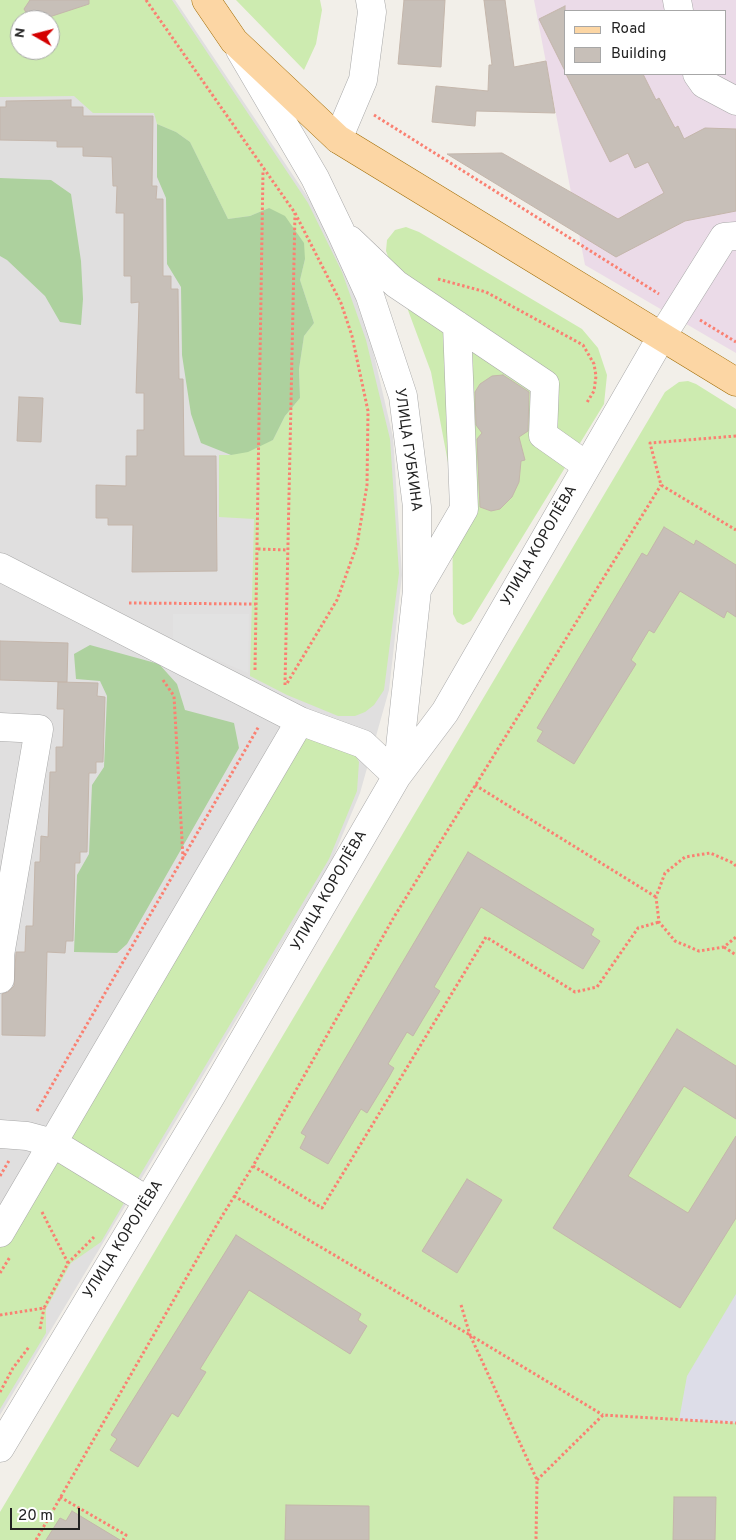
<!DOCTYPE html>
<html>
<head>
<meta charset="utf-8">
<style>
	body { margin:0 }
	#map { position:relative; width:736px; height:1540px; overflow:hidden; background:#f2efe9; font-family:Overpass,sans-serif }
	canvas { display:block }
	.legend { position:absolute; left:564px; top:10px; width:162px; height:65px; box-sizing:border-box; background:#fff; border:1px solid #a7a7a7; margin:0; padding:6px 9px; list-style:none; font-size:15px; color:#222 }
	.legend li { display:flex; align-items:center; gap:10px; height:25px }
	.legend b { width:25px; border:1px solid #a7a7a7 }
	.north { position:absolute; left:10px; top:10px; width:50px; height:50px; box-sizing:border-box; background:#fff; border:1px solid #a7a7a7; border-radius:50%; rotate:278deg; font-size:14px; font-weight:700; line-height:20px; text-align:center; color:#222 }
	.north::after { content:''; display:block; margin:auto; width:18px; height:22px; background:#d40000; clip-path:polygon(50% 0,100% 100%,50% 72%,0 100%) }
	.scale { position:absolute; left:10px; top:1508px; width:70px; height:22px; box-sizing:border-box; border:2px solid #222; border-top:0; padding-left:6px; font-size:15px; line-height:18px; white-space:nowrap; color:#222; -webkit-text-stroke:4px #fff; paint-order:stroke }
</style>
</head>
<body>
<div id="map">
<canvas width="736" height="1540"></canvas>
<ul class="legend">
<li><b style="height:6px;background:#fcd6a4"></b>Road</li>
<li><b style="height:14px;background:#c7bfb8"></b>Building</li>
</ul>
<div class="north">N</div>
<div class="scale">20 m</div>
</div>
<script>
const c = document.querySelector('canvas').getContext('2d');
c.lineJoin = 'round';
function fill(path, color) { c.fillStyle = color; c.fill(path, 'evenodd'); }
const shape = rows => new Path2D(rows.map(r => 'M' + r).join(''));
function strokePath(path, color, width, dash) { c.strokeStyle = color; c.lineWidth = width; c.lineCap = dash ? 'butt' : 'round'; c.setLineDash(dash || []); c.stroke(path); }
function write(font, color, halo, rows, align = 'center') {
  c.font = font + ' Overpass,sans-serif'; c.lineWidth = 4; c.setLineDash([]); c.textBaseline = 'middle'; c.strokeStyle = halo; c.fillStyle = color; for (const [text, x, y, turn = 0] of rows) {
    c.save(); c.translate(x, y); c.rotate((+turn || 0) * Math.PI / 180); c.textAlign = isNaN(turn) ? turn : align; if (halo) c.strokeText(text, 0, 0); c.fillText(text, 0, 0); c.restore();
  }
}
const residential = shape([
	[0,0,175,0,311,202,346,273,370,338,393,437,402,575,389,690,360,793,332,860,0,1415],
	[20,20,50,20,50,50,20,50]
]);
const industrial = shape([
	[534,0,736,0,736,353,585,265],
	[565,11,725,11,725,74,565,74]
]);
const grass = shape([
	[0,0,172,0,308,203,342,272,366,340,390,439,399,573,384,690,374,705,365,712,355,716,338,716,287,695,250,676,254,519,219,517,219,455,231,455,273,440,285,416,300,398,299,369,304,336,314,323,300,280,305,259,269,208,250,216,228,219,190,142,176,132,157,124,154,113,93,113,74,96,0,97],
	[20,20,50,20,50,50,20,50],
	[236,0,320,0,322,10,316,44,304,70],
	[406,227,419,232,582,329,598,348,607,375,604,404,471,621,463,625,457,622,453,614,452,484,431,372,386,251,387,240,395,230],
	[688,381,696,384,736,409,736,1540,0,1540,0,1512,665,392,679,382],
	[302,727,352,749,359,762,357,791,329,859,134,1185,58,1140],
	[52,1150,128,1196,101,1242,71,1263,46,1309,46,1333,0,1409,0,1238]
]);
const forest = shape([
	[157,124,176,132,190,142,228,219,250,216,269,208,285,216,304,243,305,259,300,280,314,323,304,336,299,369,300,398,285,416,273,440,248,452,231,455,201,443,191,414,182,355,181,287,167,264,166,198,157,177],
	[0,178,51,180,71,194,81,261,83,299,81,325,60,322,45,296,7,260,0,256],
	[90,645,159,664,177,684,185,710,234,723,239,748,127,944,117,953,74,952,77,875,89,854,92,785,104,767,107,696,100,681,76,679,74,654]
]);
const parking = shape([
	[173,614,249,614,248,673,173,641]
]);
const plaza = shape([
	[736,1294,736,1423,679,1420,687,1376]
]);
const building = shape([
	[30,0,89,0,89,4,40,20,30,20,24,9,30,0],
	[404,0,445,0,441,67,398,64,404,0],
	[484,0,505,0,514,67,546,61,555,113,476,111,475,126,432,122,436,86,488,91,489,65,492,65,484,0],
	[565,6,565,71,539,19,565,6],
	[566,74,643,74,656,100,659,98,675,128,678,126,684,139,705,128,736,129,736,211,685,221,616,257,447,154,502,153,618,219,664,193,648,162,635,168,628,153,610,162,566,74],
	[71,100,71,107,83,107,83,116,153,116,152,186,157,186,156,199,163,199,163,276,171,276,171,289,178,289,179,379,183,379,184,456,216,456,217,571,132,572,133,525,108,525,108,518,96,518,96,485,126,486,126,456,137,456,137,430,144,430,144,393,136,393,139,302,131,303,131,276,124,276,124,213,116,213,117,186,113,186,112,157,83,156,83,147,57,147,57,141,0,140,0,107,6,107,6,101,71,100],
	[503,375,529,392,528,431,519,437,525,460,521,461,519,482,512,497,500,509,491,511,480,507,477,439,482,433,476,425,475,392,480,384,492,376,503,375],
	[19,397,43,398,41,442,17,441,19,397],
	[664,527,694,545,696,540,736,565,736,617,727,611,724,618,680,591,654,633,649,630,631,660,636,664,574,764,537,741,543,731,537,728,642,553,647,556,664,527],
	[0,641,68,643,67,682,0,680,0,641],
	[58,682,98,683,97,696,105,697,103,762,96,762,96,773,89,773,87,852,80,852,80,863,75,863,73,941,66,941,65,953,47,952,45,1036,2,1035,2,994,8,992,14,986,16,952,25,952,26,926,33,926,35,862,40,862,41,836,48,837,50,772,56,772,56,747,63,747,64,709,57,709,58,682],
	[468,852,594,929,591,935,600,941,583,969,481,907,434,987,440,991,423,1019,413,1036,407,1032,388,1064,394,1068,389,1077,367,1113,361,1109,328,1164,300,1148,306,1136,301,1133,468,852],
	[677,1029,736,1066,736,1119,684,1086,628,1176,688,1213,736,1136,736,1218,680,1308,553,1228,677,1029],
	[467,1179,502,1200,457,1273,422,1251,467,1179],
	[236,1235,361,1314,358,1320,367,1326,350,1354,249,1290,200,1369,206,1372,178,1417,172,1413,138,1467,110,1450,117,1439,111,1435,236,1235],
	[674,1497,716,1497,715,1540,673,1540,674,1497],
	[286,1505,369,1506,369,1540,285,1540,286,1505],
	[72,1511,120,1540,46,1540,60,1518,66,1521,72,1511]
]);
const path = shape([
	[146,0,295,213,341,303,352,336,368,411,367,485,357,545,337,600,286,685],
	[374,115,659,294],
	[438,279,486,292,583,345,594,364,596,376,594,391,586,404],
	[700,320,736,342],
	[736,436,650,443,661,485,736,530],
	[258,549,288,550],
	[129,603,256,604],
	[255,670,263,171],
	[163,680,174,696,183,858],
	[285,685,295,213],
	[475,785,656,897],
	[736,866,733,863,710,853,685,857,665,873,656,897,659,922,675,941,699,951,724,947,736,937],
	[724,947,736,955],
	[37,1111,259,726],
	[253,1166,322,1208,486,937,575,992,597,987,638,928,659,922],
	[0,1176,10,1159],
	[234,1196,470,1335,537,1480,536,1540],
	[42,1212,68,1263],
	[0,1273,10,1257],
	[461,1305,470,1335,603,1415],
	[0,1315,44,1308,68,1263,94,1237],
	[40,1329,44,1308],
	[0,1392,13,1368,29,1347],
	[537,1480,603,1415,736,1423],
	[60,1497,126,1535,123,1540],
	[36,1540,219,1221,253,1166,394,917,661,485]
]);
const minor = shape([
	[677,0,679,11],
	[240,50,315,178,340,230,370,296,403,396,417,507,417,590,397,775],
	[697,74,704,84,736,101],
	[338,139,363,80,372,12,370,0],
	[350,240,396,284,545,384,543,435,587,466],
	[0,567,300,721,363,744,397,776],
	[418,588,464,509,457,325],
	[0,727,39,729,0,955,0,979],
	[0,1134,27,1136,53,1143,148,1201],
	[0,1233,300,721],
	[0,1448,211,1096,397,776,445,712,662,336,724,237,736,236]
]);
const major = shape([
	[206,0,234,41,338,139,736,382]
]);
const streetNames = [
	["УЛИЦА ГУБКИНА",407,450,82],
	["УЛИЦА КОРОЛЁВА",540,546,-60],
	["УЛИЦА КОРОЛЁВА",330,891,-60],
	["УЛИЦА КОРОЛЁВА",124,1240,-58]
];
fill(residential, '#e0dfdf');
fill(industrial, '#ebdbe8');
fill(grass, '#cdebb0');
fill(forest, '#add19e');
fill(parking, '#e2e2e2');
fill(plaza, '#dddde8');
fill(building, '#c7bfb8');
strokePath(building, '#c4b6ab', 1);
strokePath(minor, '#a9a9a9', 29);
strokePath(major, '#a06b00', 29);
strokePath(path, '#fa8072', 3, [2.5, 2.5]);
strokePath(minor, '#fff', 28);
strokePath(major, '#fcd6a4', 28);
write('15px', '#222', '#fff', streetNames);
</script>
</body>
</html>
